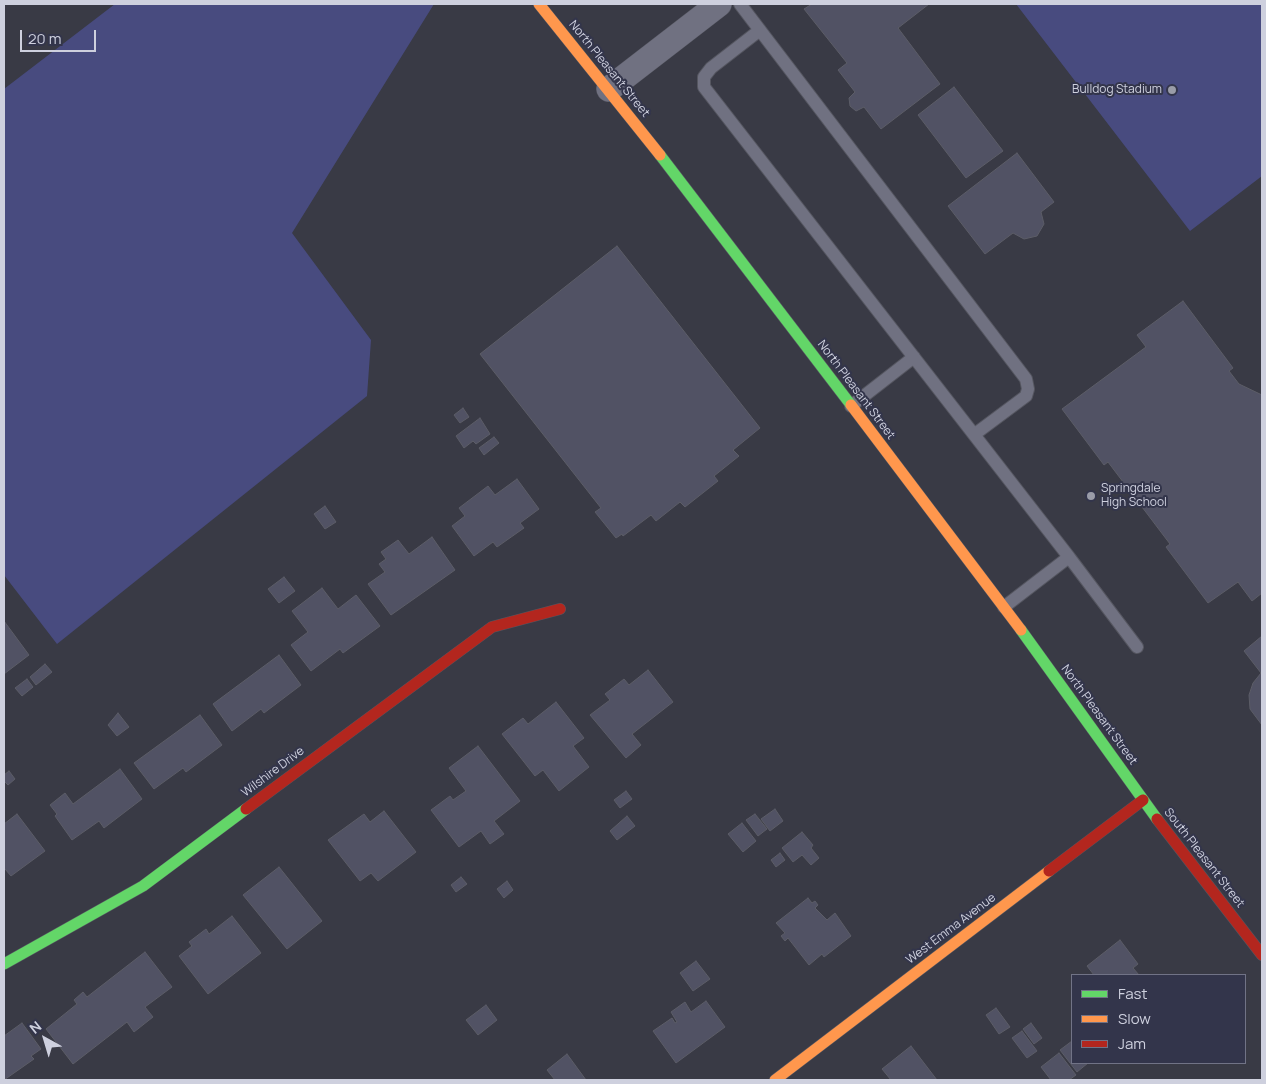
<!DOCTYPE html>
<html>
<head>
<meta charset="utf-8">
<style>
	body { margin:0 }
	#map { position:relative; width:1266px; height:1084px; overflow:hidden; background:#393a45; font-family:Manrope,sans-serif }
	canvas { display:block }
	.frame { position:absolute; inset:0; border:5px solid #ced0de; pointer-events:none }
	.legend { position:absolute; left:1071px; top:974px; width:175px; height:90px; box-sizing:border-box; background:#33354b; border:1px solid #717386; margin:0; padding:6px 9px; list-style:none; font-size:15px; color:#ced0de }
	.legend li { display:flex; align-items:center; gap:10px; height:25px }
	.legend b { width:25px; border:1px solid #717386 }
	.north { position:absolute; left:20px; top:1014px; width:50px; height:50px; -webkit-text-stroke:4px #33354b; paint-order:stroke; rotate:321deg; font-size:14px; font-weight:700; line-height:20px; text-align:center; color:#ced0de }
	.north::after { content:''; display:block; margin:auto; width:18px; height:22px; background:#ced0de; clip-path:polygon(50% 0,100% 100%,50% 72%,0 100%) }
	.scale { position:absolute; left:20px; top:30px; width:76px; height:22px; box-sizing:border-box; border:2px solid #ced0de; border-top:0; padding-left:6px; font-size:15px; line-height:18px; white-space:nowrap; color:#ced0de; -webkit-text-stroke:4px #33354b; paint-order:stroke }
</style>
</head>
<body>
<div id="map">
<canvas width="1266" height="1084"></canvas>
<div class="frame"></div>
<ul class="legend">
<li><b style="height:6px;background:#63d668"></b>Fast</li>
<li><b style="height:6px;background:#ff974d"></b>Slow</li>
<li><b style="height:6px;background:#b3261e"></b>Jam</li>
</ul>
<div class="north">N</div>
<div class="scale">20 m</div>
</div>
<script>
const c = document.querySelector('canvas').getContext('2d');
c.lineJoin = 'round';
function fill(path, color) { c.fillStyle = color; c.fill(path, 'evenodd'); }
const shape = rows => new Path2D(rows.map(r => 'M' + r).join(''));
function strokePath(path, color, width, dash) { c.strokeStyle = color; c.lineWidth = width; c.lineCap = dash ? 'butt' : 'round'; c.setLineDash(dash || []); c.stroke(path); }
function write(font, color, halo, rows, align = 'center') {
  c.font = font + ' Manrope,sans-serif'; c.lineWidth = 4; c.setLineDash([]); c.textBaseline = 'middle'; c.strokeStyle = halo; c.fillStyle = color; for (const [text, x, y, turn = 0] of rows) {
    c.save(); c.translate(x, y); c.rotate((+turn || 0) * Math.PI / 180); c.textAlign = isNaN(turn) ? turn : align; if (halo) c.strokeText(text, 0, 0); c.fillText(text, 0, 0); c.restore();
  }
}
const green = shape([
	[115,4,434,4,292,233,371,340,367,396,57,644,4,575,4,89],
	[1016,4,1262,4,1262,176,1190,231]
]);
const building = shape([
	[812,4,929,4,898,28,940,84,881,129,864,107,856,111,850,106,849,98,855,92,838,70,847,63,804,9,812,4],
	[954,87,1003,151,966,178,918,115,954,87],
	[1017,153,1054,202,1041,212,1044,224,1037,236,1024,239,1013,233,985,254,948,206,1017,153],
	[617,246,760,428,733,450,739,456,714,476,718,481,685,507,680,502,656,521,651,515,623,536,622,534,616,538,595,512,601,508,480,354,617,246],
	[1183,301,1233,368,1229,371,1239,384,1262,395,1262,593,1252,601,1238,582,1208,603,1166,547,1170,544,1108,462,1104,465,1062,409,1146,347,1137,335,1183,301],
	[463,408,469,417,460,423,454,415,463,408],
	[480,418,490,434,476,444,473,441,464,448,456,436,480,418],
	[494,437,499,443,484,455,479,448,494,437],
	[517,479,539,509,520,523,524,528,497,547,493,542,474,556,452,526,465,516,459,508,488,486,495,495,517,479],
	[325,506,336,522,325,529,314,514,325,506],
	[432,537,455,570,391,615,368,584,385,572,379,564,386,559,381,552,398,540,409,554,432,537],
	[284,577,295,591,279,603,268,589,284,577],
	[322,588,338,609,356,595,380,626,343,653,340,649,311,671,291,645,308,632,292,611,322,588],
	[4,621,29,655,4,674,4,621],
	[1262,636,1262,725,1250,709,1249,695,1253,683,1261,673,1244,651,1262,636],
	[279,655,301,685,264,713,261,709,232,731,213,704,279,655],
	[45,664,52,672,36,685,30,677,45,664],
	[648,670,673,702,632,734,641,745,626,758,590,715,610,700,605,694,624,679,629,685,648,670],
	[27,679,33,687,22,696,15,688,27,679],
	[556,702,584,738,573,746,589,767,559,791,543,770,535,776,502,734,523,718,528,724,556,702],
	[118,713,129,727,117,736,108,725,118,713],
	[200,715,222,745,186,772,183,768,154,789,134,763,200,715],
	[478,746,520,801,494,821,504,834,490,844,481,831,459,847,431,810,450,796,453,800,466,791,449,768,478,746],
	[120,769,142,799,104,828,99,821,72,840,55,816,57,814,50,805,65,793,73,804,120,769],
	[9,771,15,779,8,785,4,781,4,775,9,771],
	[626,791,632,799,620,808,614,800,626,791],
	[775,809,783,821,770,831,761,819,775,809],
	[384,811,416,852,378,881,371,873,360,881,328,840,364,814,370,822,384,811],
	[17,814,45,851,11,876,5,869,4,870,4,824,17,814],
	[755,814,767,829,758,836,746,820,755,814],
	[627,816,635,826,617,840,610,831,627,816],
	[742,823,756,841,743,852,728,834,742,823],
	[802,832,813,845,811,848,819,858,811,865,802,855,793,862,782,848,802,832],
	[780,853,785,860,776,867,771,860,780,853],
	[279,867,322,921,287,949,243,895,279,867],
	[461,877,467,884,456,892,451,885,461,877],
	[507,881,513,890,504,898,497,889,507,881],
	[808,898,812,903,815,901,818,905,815,908,827,920,835,913,851,936,824,957,822,954,809,965,788,938,785,941,781,936,785,933,776,923,808,898],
	[232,916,261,953,208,994,179,956,192,946,189,942,206,929,209,934,232,916],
	[1120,940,1138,964,1133,968,1139,975,1094,975,1087,966,1120,940],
	[145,952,172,987,145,1007,153,1017,134,1032,127,1022,73,1064,46,1029,77,1004,74,1000,83,992,87,997,145,952],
	[696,961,710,979,693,991,680,973,696,961],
	[706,1001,725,1027,676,1063,653,1031,672,1018,675,1023,677,1022,671,1012,685,1002,691,1012,706,1001],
	[486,1005,497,1020,478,1035,466,1020,486,1005],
	[996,1008,1010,1027,999,1034,986,1015,996,1008],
	[22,1023,41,1049,31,1056,34,1059,4,1080,4,1036,22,1023],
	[1031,1023,1042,1038,1034,1044,1023,1029,1031,1023],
	[1022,1031,1037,1051,1027,1058,1012,1038,1022,1031],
	[1072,1041,1072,1063,1088,1063,1077,1072,1060,1050,1072,1041],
	[911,1046,937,1080,891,1080,882,1069,911,1046],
	[1059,1053,1076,1075,1069,1080,1051,1080,1041,1067,1059,1053],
	[567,1054,586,1080,555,1080,547,1070,567,1054]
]);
const lane = shape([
	[740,4,1026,379,1028,389,1026,396,975,434],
	[760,30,711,68,704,77,704,87,1069,557],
	[851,406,914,357],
	[1004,607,1069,557,1137,647]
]);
const street = shape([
	[609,89,719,4]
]);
const fast = shape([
	[660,155,851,405],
	[1021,630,1157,819],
	[4,964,143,886,246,809]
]);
const slow = shape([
	[539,4,660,155],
	[851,405,1021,630],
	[775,1080,1049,871]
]);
const jam = shape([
	[246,809,492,627,560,609],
	[1157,819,1262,955],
	[1049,871,1143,800]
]);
const markers = [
	[1172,90,5,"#9a9ca8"],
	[1091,496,5,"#9a9ca8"]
];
const streetNames = [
	["North Pleasant Street",609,69,51],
	["North Pleasant Street",856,390,53],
	["North Pleasant Street",1099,715,54],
	["Wilshire Drive",273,772,-37],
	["South Pleasant Street",1204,858,52],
	["West Emma Avenue",951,929,-37]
];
const poiNames = [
	["Bulldog Stadium",1162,90],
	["Springdale",1101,489,"left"],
	["High School",1101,503,"left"]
];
fill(green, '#484b7f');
fill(building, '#515264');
strokePath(building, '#5c5d67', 1);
strokePath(lane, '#555660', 14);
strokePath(street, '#555660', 26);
strokePath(fast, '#555660', 12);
strokePath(slow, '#555660', 12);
strokePath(jam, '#555660', 12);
strokePath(lane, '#707181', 12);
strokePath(street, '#707181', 25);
strokePath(fast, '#63d668', 11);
strokePath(slow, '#ff974d', 11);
strokePath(jam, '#b3261e', 11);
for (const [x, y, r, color] of markers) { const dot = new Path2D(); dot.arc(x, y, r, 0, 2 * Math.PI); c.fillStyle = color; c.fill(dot); strokePath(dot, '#33354b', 2); }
write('12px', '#ced0de', '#33354b', streetNames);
write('12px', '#ced0de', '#33354b', poiNames, 'right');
</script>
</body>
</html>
